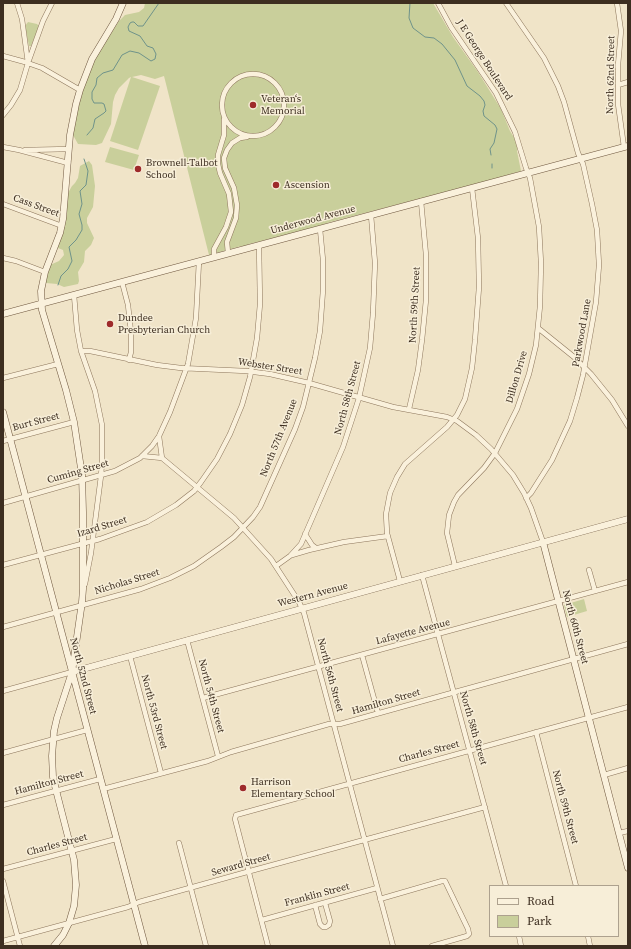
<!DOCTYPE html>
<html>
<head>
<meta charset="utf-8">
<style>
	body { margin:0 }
	#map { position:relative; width:631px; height:949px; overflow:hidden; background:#f0e4c8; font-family:"Source Serif 4",serif }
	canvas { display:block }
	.frame { position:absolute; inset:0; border:4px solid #3d2e20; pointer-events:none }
	.legend { position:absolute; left:489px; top:885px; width:130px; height:52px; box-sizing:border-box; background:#f7eed8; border:1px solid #ada18e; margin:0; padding:5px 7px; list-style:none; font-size:12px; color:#3d2e20 }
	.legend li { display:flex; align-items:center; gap:8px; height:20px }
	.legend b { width:20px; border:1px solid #ada18e }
</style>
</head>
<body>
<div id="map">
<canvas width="631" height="949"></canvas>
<div class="frame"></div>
<ul class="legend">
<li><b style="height:5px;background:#faf1dc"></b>Road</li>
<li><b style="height:11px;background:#c9cf9b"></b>Park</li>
</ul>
</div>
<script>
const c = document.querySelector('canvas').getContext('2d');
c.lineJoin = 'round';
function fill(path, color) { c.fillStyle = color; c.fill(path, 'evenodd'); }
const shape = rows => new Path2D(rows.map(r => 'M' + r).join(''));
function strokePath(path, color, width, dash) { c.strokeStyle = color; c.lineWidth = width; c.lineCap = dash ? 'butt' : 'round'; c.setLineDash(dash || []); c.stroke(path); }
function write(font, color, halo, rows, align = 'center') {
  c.font = font + ' "Source Serif 4",serif'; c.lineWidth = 3; c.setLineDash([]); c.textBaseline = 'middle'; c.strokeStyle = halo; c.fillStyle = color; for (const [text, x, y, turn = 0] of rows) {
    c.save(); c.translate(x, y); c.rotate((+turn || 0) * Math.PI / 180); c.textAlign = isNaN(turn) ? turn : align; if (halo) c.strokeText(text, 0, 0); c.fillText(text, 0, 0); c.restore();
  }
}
const green = shape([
	[145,3,433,3,453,37,478,72,501,109,510,131,515,139,518,147,517,151,521,171,492,180,330,222,314,228,249,244,244,247,241,246,209,255,164,76,155,79,141,75,132,77,160,86,138,150,110,141,131,77,129,78,119,88,115,95,113,102,111,124,102,143,96,145,78,144,73,135,74,122,87,75,97,55,119,21,125,15,139,12,144,8],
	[28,22,37,24,39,26,31,46,29,46,25,26],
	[110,147,139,155,134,170,105,162],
	[89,161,92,165,95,186,93,207,87,218,87,223,94,238,91,245,85,251,84,262,78,272,79,281,78,284,64,287,57,284,46,283,45,280,50,265,59,261,64,255,63,250,58,248,58,245,60,241,67,214,67,201,68,193,72,186,75,183,78,178,80,166],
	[584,599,587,611,567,617,564,605]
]);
const stream = shape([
	[410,3,409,18,413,28,425,37,434,38,442,44,455,60,467,86,480,96,484,101,485,105,483,111,484,116,495,125,497,129,494,143,490,149,491,155],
	[87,135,93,128,95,119,104,113,106,111,104,104,102,103,94,103,92,99,92,92,96,85,97,78,103,73,113,70,122,55,130,51,139,53,151,61,155,59,156,54,153,48,147,46,140,36,129,31,128,27,130,23,132,22,134,22,138,26,143,26,159,3],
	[492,164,492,168],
	[58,285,61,276,68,269,72,261,69,247,76,240,82,230,82,225,79,214,82,204,80,191,86,185,88,171,84,159]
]);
const street = shape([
	[438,3,451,27,496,93,515,132,526,168,530,178,539,227,541,263,540,306,536,345,529,374,517,409,495,453,484,468,458,495,454,502,449,515,447,533,455,566],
	[506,3,544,58,558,86,564,102,578,153,583,164,592,204,597,230,599,265,596,302,583,375,577,398,570,421,552,460,531,493,526,498],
	[617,3,621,31,618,65,618,104,624,147],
	[3,56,25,62,42,68,80,90],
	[29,60,43,21,52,3],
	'222 105a31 31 0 1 1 62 0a31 31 0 1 1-62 0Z',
	[618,85,628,82],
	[3,115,11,105,20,90,28,63,22,19,17,3],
	[3,147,19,150,68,163],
	[25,150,69,149],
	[3,204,62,226],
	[228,253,227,242,236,218,237,205,234,188,225,168,224,158,227,150,232,143,240,138,247,137],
	[214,257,214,249,226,227,231,212,229,194,220,173,218,164,218,155,224,135,224,119],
	[3,258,16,261,45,272],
	[122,282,128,305,131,332,131,352,129,360],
	[74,295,77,330,81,351,95,391,102,425,102,462,101,476,91,553,85,584],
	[538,328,574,357,591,374,612,400,628,426],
	[81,351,90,351,157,365,181,368,246,371,270,374,309,383,393,407,447,417,457,421,476,435,491,449,513,475,524,493,531,508,543,542],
	[3,378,58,364],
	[409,409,418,370,422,340,426,300,426,255,421,201],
	[159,436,162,458],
	[3,441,74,422],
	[142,456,162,458,234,518,271,559,299,602,304,613,393,946],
	[3,503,115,471,140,458,152,446,159,436,170,412,188,364,196,318,199,261],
	[305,534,312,545,316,548],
	[292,555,309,550,344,542,388,536],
	[3,565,100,539,147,522,176,505,194,491,201,482,217,459,230,434,242,405,250,377,257,338,260,304,259,245],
	[276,566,290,556,301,544,343,447,359,398,370,348,373,313,375,263,371,215],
	[589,570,595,591],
	[422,575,506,886],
	[400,581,387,533,386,514,390,493,397,477,405,464,447,427,457,415,465,399,472,368,475,340,479,287,478,238,472,188],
	[3,627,141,589,170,578,194,566,221,547,234,537,253,517,260,507,295,429,303,407,315,358,320,331,323,290,323,260,320,229],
	[187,640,218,756],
	[362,655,378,713],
	[130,656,161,773],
	[3,691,72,672],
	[203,698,628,582],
	[536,732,576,886],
	[3,753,87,730],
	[604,775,628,768],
	[103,789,208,761,231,752,329,724,340,724,628,644],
	[3,805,100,779],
	[619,833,628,831],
	[179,843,206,946],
	[3,869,116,839],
	[3,881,20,946],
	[380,899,442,881,445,881,468,929,469,934,467,936,432,946],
	[315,905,320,924,323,927,326,927,329,925,330,921,325,903],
	[262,920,377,888],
	[519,936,521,946],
	[588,936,590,946],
	[3,941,128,907,139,902,254,870,485,807],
	[268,946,235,819,236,815,628,707]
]);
const secondary = shape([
	[3,314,628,146],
	[3,412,145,946],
	[543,542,628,868],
	[72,672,628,519],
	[54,946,63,935,69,923,74,906,76,885,74,860,56,790,53,777,52,756,54,731,57,718,72,672,82,602,83,589,83,512,82,475,74,422,66,390,42,310,41,291,45,272,60,233,63,219,70,135,76,104,80,90,92,59,116,19,123,3]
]);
const markers = [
	[253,105,4,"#9e2a2b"],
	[138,169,4,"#9e2a2b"],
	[276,185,4,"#9e2a2b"],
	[110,324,4,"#9e2a2b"],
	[243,788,4,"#9e2a2b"]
];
const streetNames = [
	["J E George Boulevard",484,60,57],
	["North 62nd Street",611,75,-89],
	["Cass Street",36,206,20],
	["Underwood Avenue",313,220,-15],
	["North 59th Street",415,305,-87],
	["Parkwood Lane",582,333,-80],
	["Webster Street",270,367,9],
	["Dillon Drive",517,377,-74],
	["North 58th Street",348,398,-75],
	["Burt Street",36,422,-15],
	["North 57th Avenue",279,438,-68],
	["Cuming Street",78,472,-16],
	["Izard Street",102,527,-17],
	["Nicholas Street",127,582,-17],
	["Western Avenue",313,595,-15],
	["North 60th Street",575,627,75],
	["Lafayette Avenue",413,632,-15],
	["North 56th Street",330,675,75],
	["North 52nd Street",83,676,75],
	["North 54th Street",211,696,75],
	["Hamilton Street",386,702,-16],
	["North 53rd Street",154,712,75],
	["North 58th Street",473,728,74],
	["Charles Street",429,752,-15],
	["Hamilton Street",49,783,-15],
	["North 59th Street",565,807,75],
	["Charles Street",57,845,-15],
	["Seward Street",241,865,-16],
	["Franklin Street",317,895,-15]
];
const poiNames = [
	["Veteranʻs",261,99],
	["Memorial",261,111],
	["Brownell-Talbot",146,163],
	["School",146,175],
	["Ascension",284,185],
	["Dundee",118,318],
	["Presbyterian Church",118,330],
	["Harrison",251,782],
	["Elementary School",251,794]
];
fill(green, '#c9cf9b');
strokePath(stream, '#6f938a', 1);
strokePath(street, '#8d765c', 5.5);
strokePath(secondary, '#6f573f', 7);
strokePath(street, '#faf1dc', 4.5);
strokePath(secondary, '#faf1dc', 6);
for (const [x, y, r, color] of markers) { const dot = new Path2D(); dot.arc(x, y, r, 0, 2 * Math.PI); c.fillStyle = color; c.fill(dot); strokePath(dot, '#f7eed8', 1.5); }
write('10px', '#3d2e20', '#f7eed8', streetNames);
write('10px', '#3d2e20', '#f7eed8', poiNames, 'left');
</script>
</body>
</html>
